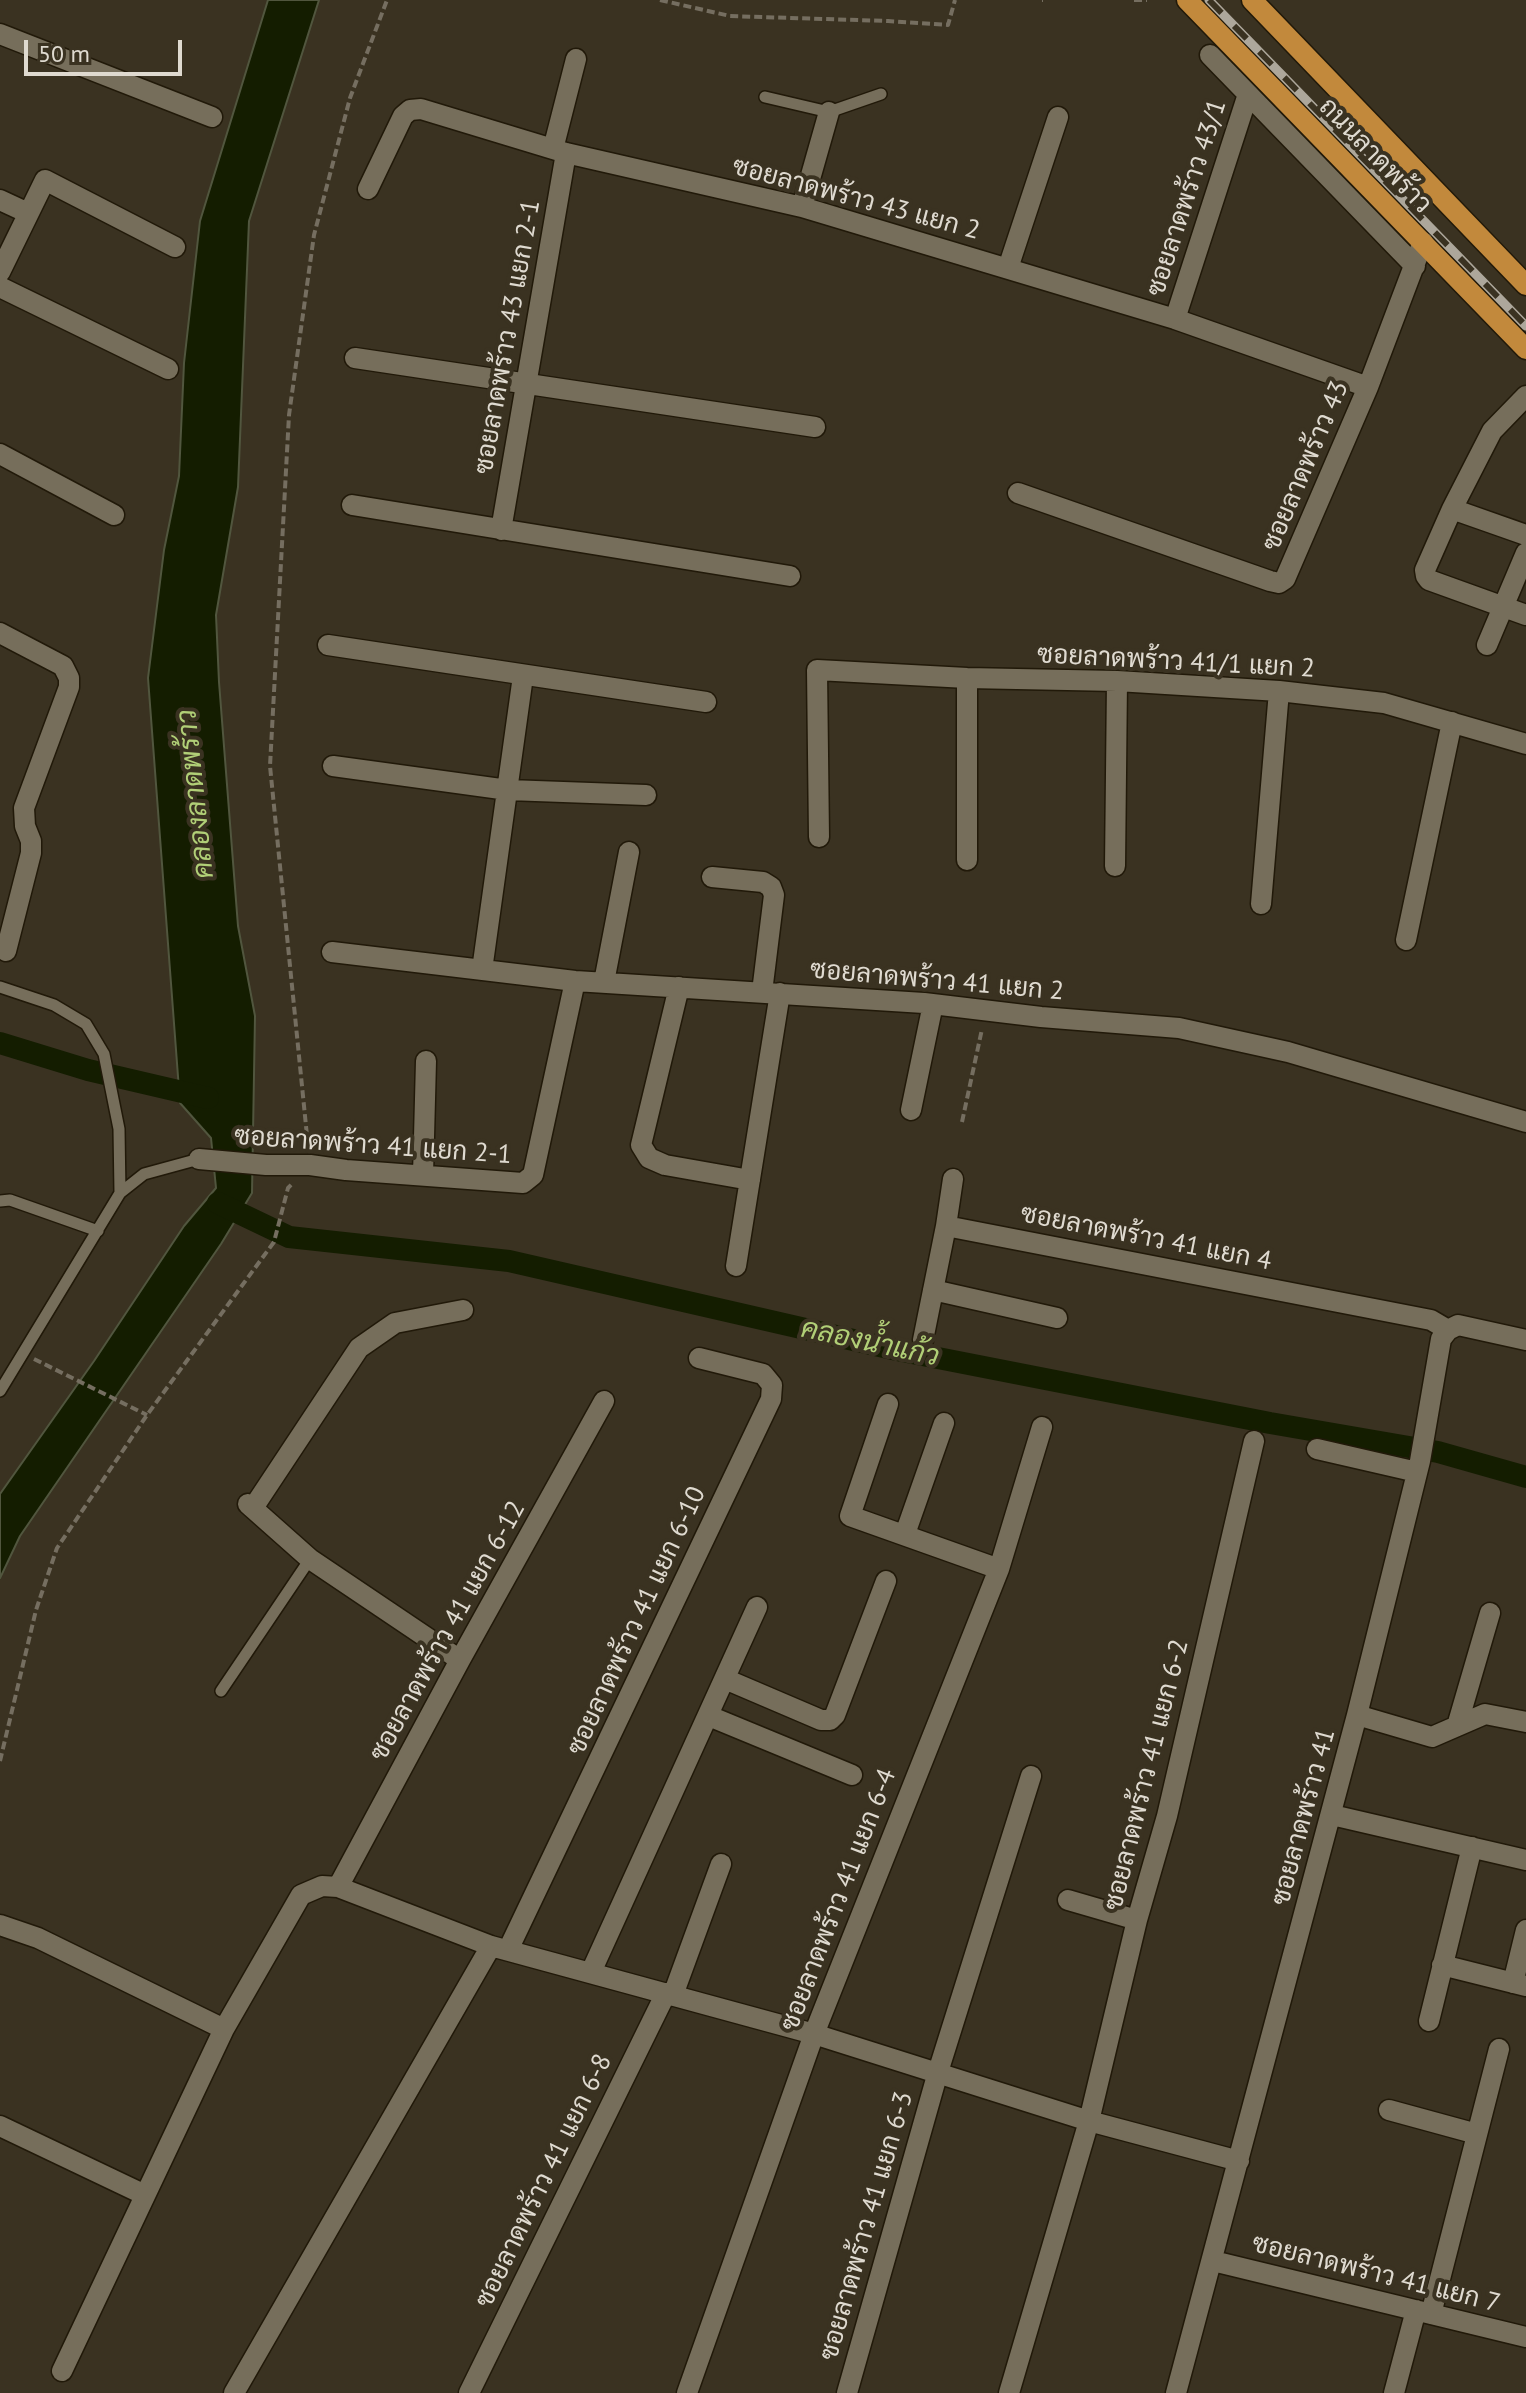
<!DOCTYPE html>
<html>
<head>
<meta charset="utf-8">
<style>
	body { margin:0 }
	#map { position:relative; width:1526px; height:2393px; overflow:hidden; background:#3a3221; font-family:"PT Sans",sans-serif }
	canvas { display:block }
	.scale { position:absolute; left:24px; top:40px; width:158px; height:36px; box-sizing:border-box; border:4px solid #dfdad0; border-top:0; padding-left:10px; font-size:24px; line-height:28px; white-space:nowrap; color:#dfdad0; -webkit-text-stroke:6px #3a3221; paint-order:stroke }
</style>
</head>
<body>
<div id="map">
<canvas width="1526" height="2393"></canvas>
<div class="scale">50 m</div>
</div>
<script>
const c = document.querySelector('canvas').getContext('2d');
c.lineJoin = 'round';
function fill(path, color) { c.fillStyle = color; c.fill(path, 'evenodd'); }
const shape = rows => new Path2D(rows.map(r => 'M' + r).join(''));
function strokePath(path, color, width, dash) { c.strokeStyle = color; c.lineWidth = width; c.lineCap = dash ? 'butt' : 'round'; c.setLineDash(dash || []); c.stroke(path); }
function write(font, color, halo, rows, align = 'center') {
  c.font = font + ' "PT Sans",Sarabun,sans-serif'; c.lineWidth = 8; c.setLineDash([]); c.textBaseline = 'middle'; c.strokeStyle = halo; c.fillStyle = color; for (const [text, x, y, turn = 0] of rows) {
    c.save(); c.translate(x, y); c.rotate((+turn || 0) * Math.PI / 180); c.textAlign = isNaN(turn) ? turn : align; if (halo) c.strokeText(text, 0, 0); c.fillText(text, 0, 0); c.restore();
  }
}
const water = shape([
	[268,0,319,0,249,221,238,487,216,615,219,682,238,926,255,1016,252,1193,221,1244,20,1536,0,1578,0,1494,94,1361,184,1226,216,1188,211,1138,180,1103,148,678,164,550,179,476,184,363,200,221,268,0]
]);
const canal = shape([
	[0,1043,88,1070,208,1098],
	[218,1203,289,1237,509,1261,897,1350,1270,1423,1438,1452,1526,1477]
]);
const path = shape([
	[660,0,730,16,888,21,948,25,955,0],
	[1042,0,1043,0],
	[1134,0,1147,0],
	[962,1122,982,1029],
	[308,1146,270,766,289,415,314,235,350,98,387,0],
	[34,1359,147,1415],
	[0,1761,36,1610,57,1548,147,1415,274,1242,288,1188,292,1184]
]);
const lane = shape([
	[765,97,829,112,881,94],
	[0,987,54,1005,86,1024,104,1054,119,1129,120,1193],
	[0,1201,10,1200,98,1231],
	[0,1391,120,1193,144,1174,199,1159],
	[221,1691,310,1559]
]);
const street = shape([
	[0,34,212,117],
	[1210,55,1415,266],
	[553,149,576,59],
	[368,189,403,116,410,110,421,109,566,153,802,207,1175,319,1368,387],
	[0,200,28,213],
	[802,207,829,112],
	[1008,268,1058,117],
	[0,272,45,180,175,247],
	[0,287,168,369],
	[1175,319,1248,94],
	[355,358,815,427],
	[1526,396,1492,431,1452,509,1425,570,1426,576,1429,580,1526,615],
	[0,454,114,515],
	[1018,493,1270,581,1279,583,1285,579,1368,387,1423,242],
	[352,505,790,576],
	[1452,509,1526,535],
	[501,530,566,153],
	[0,633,63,666,69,678,69,687,24,808,25,826,31,841,31,853,6,951],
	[328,645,706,702],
	[1487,645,1526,553],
	[333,766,508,790,646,795],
	[819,837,817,670,967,678,1117,681,1279,691,1384,703,1526,744],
	[967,860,967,678],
	[1115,866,1117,681],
	[712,877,763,882,771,887,774,895,762,992],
	[1261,904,1279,691],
	[1406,940,1452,722],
	[332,952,575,981,924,1003,1041,1017,1179,1028,1288,1052,1526,1122],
	[482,970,523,676],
	[604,982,629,852],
	[679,987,641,1145,649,1158,665,1165,750,1180],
	[911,1110,933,1004],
	[199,1159,266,1165,310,1165,346,1170,523,1183,533,1175,575,981],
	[423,1175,426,1061],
	[946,1226,953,1179],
	[736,1266,780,993],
	[933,1290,1057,1318],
	[923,1340,946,1226,1431,1320,1448,1330],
	[888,1404,850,1516,999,1569],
	[1317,1449,1417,1472],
	[248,1504,310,1559,460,1660],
	[253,1508,359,1348,395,1323,463,1310],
	[905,1534,944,1423],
	[725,1679,821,1720,830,1720,835,1715,886,1581],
	[1357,1715,1432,1737,1485,1714,1526,1722],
	[709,1716,852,1775],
	[1457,1726,1490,1613],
	[1332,1815,1526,1860],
	[338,1887,460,1660,604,1401],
	[1068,1900,1137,1920],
	[0,1925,38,1938,224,2029],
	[508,1950,771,1399,772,1385,763,1374,699,1358],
	[1442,1965,1526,1986],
	[591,1972,757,1607],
	[1513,1983,1526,1930],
	[673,1995,721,1864],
	[1429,2021,1472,1847],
	[1389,2110,1477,2134],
	[0,2126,145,2195],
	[1213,2261,1526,2337],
	[1431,2314,1499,2049],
	[62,2371,224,2029,301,1895,322,1886,338,1887,491,1946,814,2034,1089,2121,1239,2161],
	[234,2393,491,1946],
	[469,2393,666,1993],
	[687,2393,814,2034,999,1569,1042,1427],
	[847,2393,938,2072,1031,1776],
	[1009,2393,1089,2121,1137,1920,1167,1816,1254,1441],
	[1176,2393,1357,1715,1420,1461,1441,1339,1448,1330,1458,1325,1526,1340],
	[1394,2393,1416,2310]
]);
const primary = shape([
	[1187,0,1526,349],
	[1252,0,1526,285]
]);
const rail = shape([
	[1209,0,1526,326]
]);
const streetNames = [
	["ถนนลาดพร้าว",1375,156,46],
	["ซอยลาดพร้าว 43/1",1187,198,-72],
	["ซอยลาดพร้าว 43 แยก 2",856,199,15],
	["ซอยลาดพร้าว 43 แยก 2-1",508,337,-80],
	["ซอยลาดพร้าว 43",1306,466,-67],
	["ซอยลาดพร้าว 41/1 แยก 2",1176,662,3],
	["ซอยลาดพร้าว 41 แยก 2",937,981,5],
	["ซอยลาดพร้าว 41 แยก 2-1",373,1146,4],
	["ซอยลาดพร้าว 41 แยก 4",1146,1238,11],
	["ซอยลาดพร้าว 41 แยก 6-10",637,1621,-65],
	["ซอยลาดพร้าว 41 แยก 6-12",448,1631,-61],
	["ซอยลาดพร้าว 41 แยก 6-2",1147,1775,-76],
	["ซอยลาดพร้าว 41",1304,1817,-75],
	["ซอยลาดพร้าว 41 แยก 6-4",839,1900,-69],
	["ซอยลาดพร้าว 41 แยก 6-8",544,2181,-64],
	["ซอยลาดพร้าว 41 แยก 6-3",867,2226,-74],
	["ซอยลาดพร้าว 41 แยก 7",1376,2274,14]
];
const waterNames = [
	["คลองลาดพร้าว",196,794,-96],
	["คลองน้ำแก้ว",870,1343,12]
];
fill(water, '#141d00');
strokePath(water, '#51563e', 2);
strokePath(canal, '#141d00', 22);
strokePath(lane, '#211909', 14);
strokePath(street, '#211909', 23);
strokePath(primary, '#211909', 23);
strokePath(path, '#756e60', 4, [8, 4]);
strokePath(lane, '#766e5b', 11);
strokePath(street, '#766e5b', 20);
strokePath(primary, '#c2893c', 20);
strokePath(rail, '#ada79b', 9);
strokePath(rail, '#3a3221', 6, [18]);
write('26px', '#dfdad0', '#3a3221', streetNames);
write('italic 28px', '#b1cf77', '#3a3221', waterNames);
</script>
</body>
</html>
